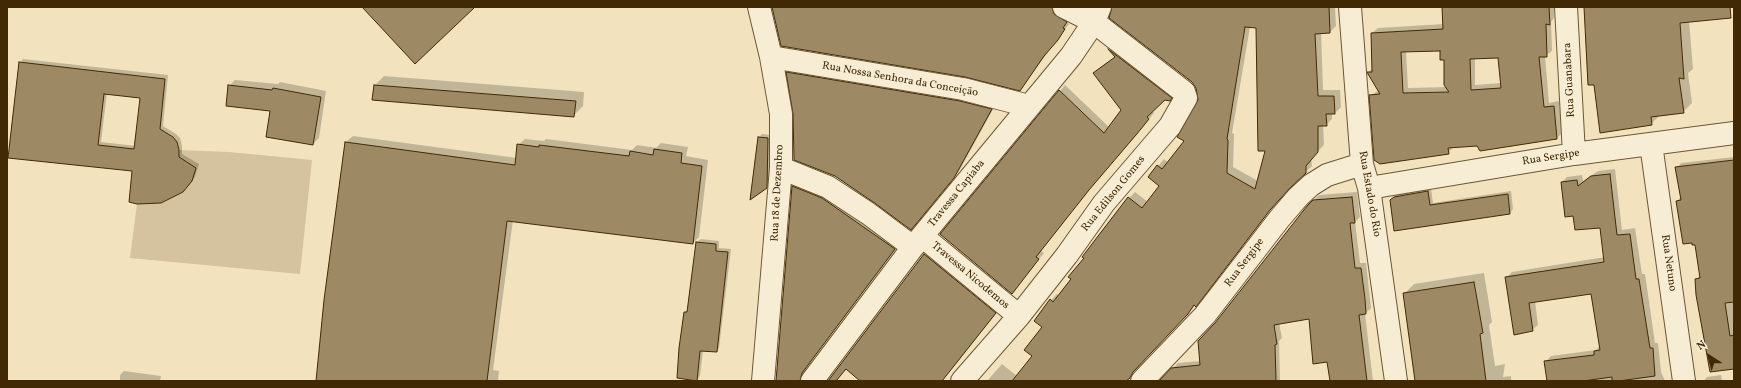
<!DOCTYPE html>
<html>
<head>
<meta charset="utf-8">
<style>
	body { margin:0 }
	#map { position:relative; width:1741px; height:388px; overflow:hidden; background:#f2e3be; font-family:Vollkorn,serif }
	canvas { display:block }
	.frame { position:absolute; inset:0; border:8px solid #402904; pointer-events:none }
	.north { position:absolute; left:1689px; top:336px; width:40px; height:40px; -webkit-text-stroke:3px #f7edd5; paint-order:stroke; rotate:324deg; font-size:11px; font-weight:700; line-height:16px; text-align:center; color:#402904 }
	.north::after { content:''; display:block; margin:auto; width:14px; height:18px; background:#402904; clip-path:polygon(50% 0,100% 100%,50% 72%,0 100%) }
</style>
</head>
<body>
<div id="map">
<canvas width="1741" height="388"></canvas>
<div class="frame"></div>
<div class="north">N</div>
</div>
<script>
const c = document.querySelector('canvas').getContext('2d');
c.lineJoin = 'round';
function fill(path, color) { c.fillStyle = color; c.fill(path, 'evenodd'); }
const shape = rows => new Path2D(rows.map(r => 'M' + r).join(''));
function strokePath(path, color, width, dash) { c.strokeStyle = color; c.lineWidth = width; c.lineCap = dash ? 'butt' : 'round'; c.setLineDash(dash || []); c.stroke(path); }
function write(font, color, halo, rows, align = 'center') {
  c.font = font + ' Vollkorn,serif'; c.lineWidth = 4; c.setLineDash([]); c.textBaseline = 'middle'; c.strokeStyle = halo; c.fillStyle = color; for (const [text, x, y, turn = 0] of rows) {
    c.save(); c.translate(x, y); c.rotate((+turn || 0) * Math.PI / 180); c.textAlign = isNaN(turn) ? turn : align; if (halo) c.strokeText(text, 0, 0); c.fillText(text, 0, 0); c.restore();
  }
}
const green = shape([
	[179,150,229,152,312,160,300,274,130,258,137,204,161,203,183,192,192,181,196,168,179,157]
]);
const shadow = shape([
	[773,7,1057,7,1071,17,1067,23,1069,24,1020,90],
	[1112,7,1335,7,1336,26,1330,32,1321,32,1323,90,1340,90,1341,107,1335,113,1332,113,1332,119,1326,125,1323,125,1324,145,1311,158,1312,166,1293,184,1276,203,1201,299,1125,381,987,381,1002,364,1017,376,1033,355,1043,327,1035,321,1051,300,1057,294,1059,296,1129,198,1135,192,1148,202,1161,185,1149,177,1164,159,1168,163,1185,141,1199,99,1197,87,1192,81],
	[1250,27,1257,27,1267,150,1258,181,1233,167,1234,134,1232,133],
	[1443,7,1554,7,1554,18,1551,22,1552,51,1545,56,1549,103,1559,101,1562,133,1556,139,1454,146,1448,153,1370,96,1379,90,1369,72,1373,68,1372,33,1378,28,1444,24],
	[1441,50,1445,59,1447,87,1408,88,1406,51],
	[1499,57,1501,83,1475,85,1475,58],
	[1586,7,1729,7,1689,21,1693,69,1688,73,1692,103,1683,112,1660,115,1651,124],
	[1114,44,1175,95,1169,100,1164,99,1152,111,1154,113,1141,129,1094,183,1041,251,1044,253,1017,287,941,234,1065,85,1109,127,1123,110,1100,68,1116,56,1109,49],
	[23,59,168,75,163,126,176,134,180,138,182,146,182,154,199,164,195,177,186,188,133,170,9,157,20,63],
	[107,93,141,97,136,146,101,142],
	[793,67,996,104,959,171,916,223,794,114,787,73],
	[384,76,584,92,583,106,574,115,373,99,375,85],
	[235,80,278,84,280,82,326,91,319,138,313,144,271,110,229,86],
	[762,134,771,135,770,183,766,187,759,137],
	[353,136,517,158,518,145,525,139,544,141,546,139,632,150,637,145,656,148,661,143,688,147,686,156,708,160,699,237,693,243,513,220,493,370,499,371,498,381,316,381,346,142],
	[1734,157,1734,368,1696,280,1700,275,1695,244,1677,201,1681,197,1677,168,1681,163],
	[1615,169,1622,230,1635,228,1642,274,1645,274,1655,343,1658,343,1661,372,1665,381,1548,381,1545,362,1551,356,1596,350,1600,346,1592,293,1535,301,1538,325,1532,330,1506,278,1512,272,1605,257,1600,227,1574,215,1562,182,1567,177,1582,175,1583,181,1598,171],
	[798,182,827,193,900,244,814,357,798,381,777,381,793,186],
	[1431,188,1433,203,1511,191,1513,209,1510,213,1395,229,1391,200,1398,193],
	[1357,192,1360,217,1355,222,1360,263,1366,263,1371,308,1365,314,1373,381,1331,381,1328,361,1310,318,1279,323,1282,338,1279,341,1280,381,1161,381,1178,363,1200,361,1216,323,1313,201,1319,195],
	[701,239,719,241,719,248,731,249,719,348,715,351,703,350,700,376,697,380,685,312,689,309,697,242],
	[931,248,1002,306,954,366,934,381,862,381,846,368,833,381,831,379],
	[1484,273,1492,322,1489,325,1495,366,1505,364,1503,377,1511,376,1511,381,1416,381,1404,294,1414,284],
	[124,371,161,376,160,381,120,381,120,375],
	[1721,375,1722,381,1704,381,1707,377]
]);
const building = shape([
	[362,7,475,7,415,64,362,7],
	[772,7,1052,7,1054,14,1067,22,1063,28,1065,29,1058,40,1044,56,1020,91,965,77,781,46,772,7],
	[1112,7,1329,7,1330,33,1315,34,1318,96,1334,96,1335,114,1326,114,1327,126,1318,126,1318,152,1306,166,1306,173,1290,188,1270,210,1196,307,1194,305,1188,314,1133,372,1130,378,1126,381,1012,381,1032,356,1024,350,1042,327,1034,321,1050,299,1053,302,1071,279,1068,277,1084,258,1082,257,1128,197,1142,208,1159,186,1148,177,1157,165,1162,169,1184,141,1177,137,1198,100,1196,88,1192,82,1109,18,1112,7],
	[1245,27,1256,28,1258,151,1265,151,1255,189,1227,173,1228,140,1227,139,1245,27],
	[1442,7,1549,7,1550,25,1546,24,1547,57,1539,57,1544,107,1554,106,1557,139,1480,151,1477,146,1448,148,1449,154,1380,164,1374,160,1369,95,1380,94,1368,74,1367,72,1372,72,1371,33,1443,29,1442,7],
	[1440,51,1440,60,1444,60,1444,85,1449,92,1403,93,1401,52,1440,51],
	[1498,58,1501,88,1471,90,1470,59,1498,58],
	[1584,7,1730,7,1731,18,1680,23,1684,79,1679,78,1684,113,1651,117,1652,125,1600,133,1594,85,1588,85,1584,7],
	[1108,49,1172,98,1170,101,1165,100,1147,117,1149,119,1136,135,1089,190,1036,257,1039,259,1012,294,940,234,1059,90,1104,133,1121,110,1093,73,1115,57,1108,49],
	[19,62,165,79,160,129,173,137,177,142,179,150,179,157,196,168,192,181,183,192,161,203,137,204,129,202,132,171,8,158,19,62],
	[104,94,140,98,134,149,98,145,104,94],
	[786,72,960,101,992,109,954,178,911,230,876,204,835,176,794,160,793,114,786,72],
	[228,85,272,90,273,88,321,97,313,145,266,137,270,111,226,106,228,85],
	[374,85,576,101,574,117,372,100,374,85],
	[758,137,768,138,767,188,750,200,758,137],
	[345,142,515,165,517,144,539,147,539,145,629,156,630,151,653,155,654,149,682,153,681,163,702,166,693,244,507,221,487,381,316,381,324,300,345,142],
	[1734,160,1734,302,1725,303,1730,336,1734,335,1734,369,1710,372,1696,295,1695,279,1700,278,1695,245,1692,245,1692,243,1683,244,1676,201,1681,200,1675,167,1734,160],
	[1610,174,1617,235,1630,234,1636,279,1639,279,1650,348,1653,348,1655,376,1619,381,1612,381,1612,377,1583,381,1547,381,1544,361,1594,355,1594,351,1600,350,1591,294,1529,303,1533,331,1514,335,1505,277,1604,262,1600,228,1575,230,1573,216,1565,217,1561,182,1577,180,1578,186,1591,176,1610,174],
	[792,186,822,198,895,249,802,373,800,381,776,381,792,186],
	[1428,191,1430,205,1508,194,1510,214,1394,231,1390,200,1394,197,1428,191],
	[1352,197,1355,223,1350,223,1355,268,1361,268,1365,299,1366,314,1359,315,1367,381,1330,381,1327,362,1313,364,1309,319,1274,325,1277,344,1275,345,1276,381,1159,381,1171,368,1200,365,1198,341,1215,323,1307,206,1313,200,1352,197],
	[696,242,716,244,716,251,728,252,717,352,700,351,697,381,677,378,679,348,684,312,687,312,696,242],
	[924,254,996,313,942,381,860,381,846,369,836,381,828,381,924,254],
	[1474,282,1483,333,1480,334,1486,381,1415,381,1403,293,1474,282]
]);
const street = shape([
	[759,7,771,57,781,114,781,168,763,381],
	[1350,7,1362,164,1369,188,1396,381],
	[1566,7,1574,154],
	[771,57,963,89,1029,106],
	[1651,144,1684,381],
	[781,168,828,187,869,214,913,247],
	[1369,188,1574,154,1734,133],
	[922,236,1019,316],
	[812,381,913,247,1071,56,1094,22,1100,7],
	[962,381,1019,316,1067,255,1104,203,1170,126,1186,98,1184,92,1094,22,1064,7],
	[1142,381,1205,315,1280,218,1298,197,1311,185,1327,175,1362,164]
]);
const streetNames = [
	["Rua Nossa Senhora da Conceição",900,80,10],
	["Rua Guanabara",1570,80,-93],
	["Rua Sergipe",1551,158,-9],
	["Rua 18 de Dezembro",778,193,-87],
	["Travessa Capiaba",957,194,-51],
	["Rua Edilson Gomes",1114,194,-51],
	["Rua Estado do Rio",1369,194,80],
	["Rua Sergipe",1245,263,-53],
	["Rua Netuno",1668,263,82],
	["Travessa Nicodemos",970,276,40]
];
fill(green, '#d4c39e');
fill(shadow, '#0003');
fill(building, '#9d8a65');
strokePath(building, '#402904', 1);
strokePath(street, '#6c5832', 24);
strokePath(street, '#f7edd5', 22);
write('11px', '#402904', '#f7edd5', streetNames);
</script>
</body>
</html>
